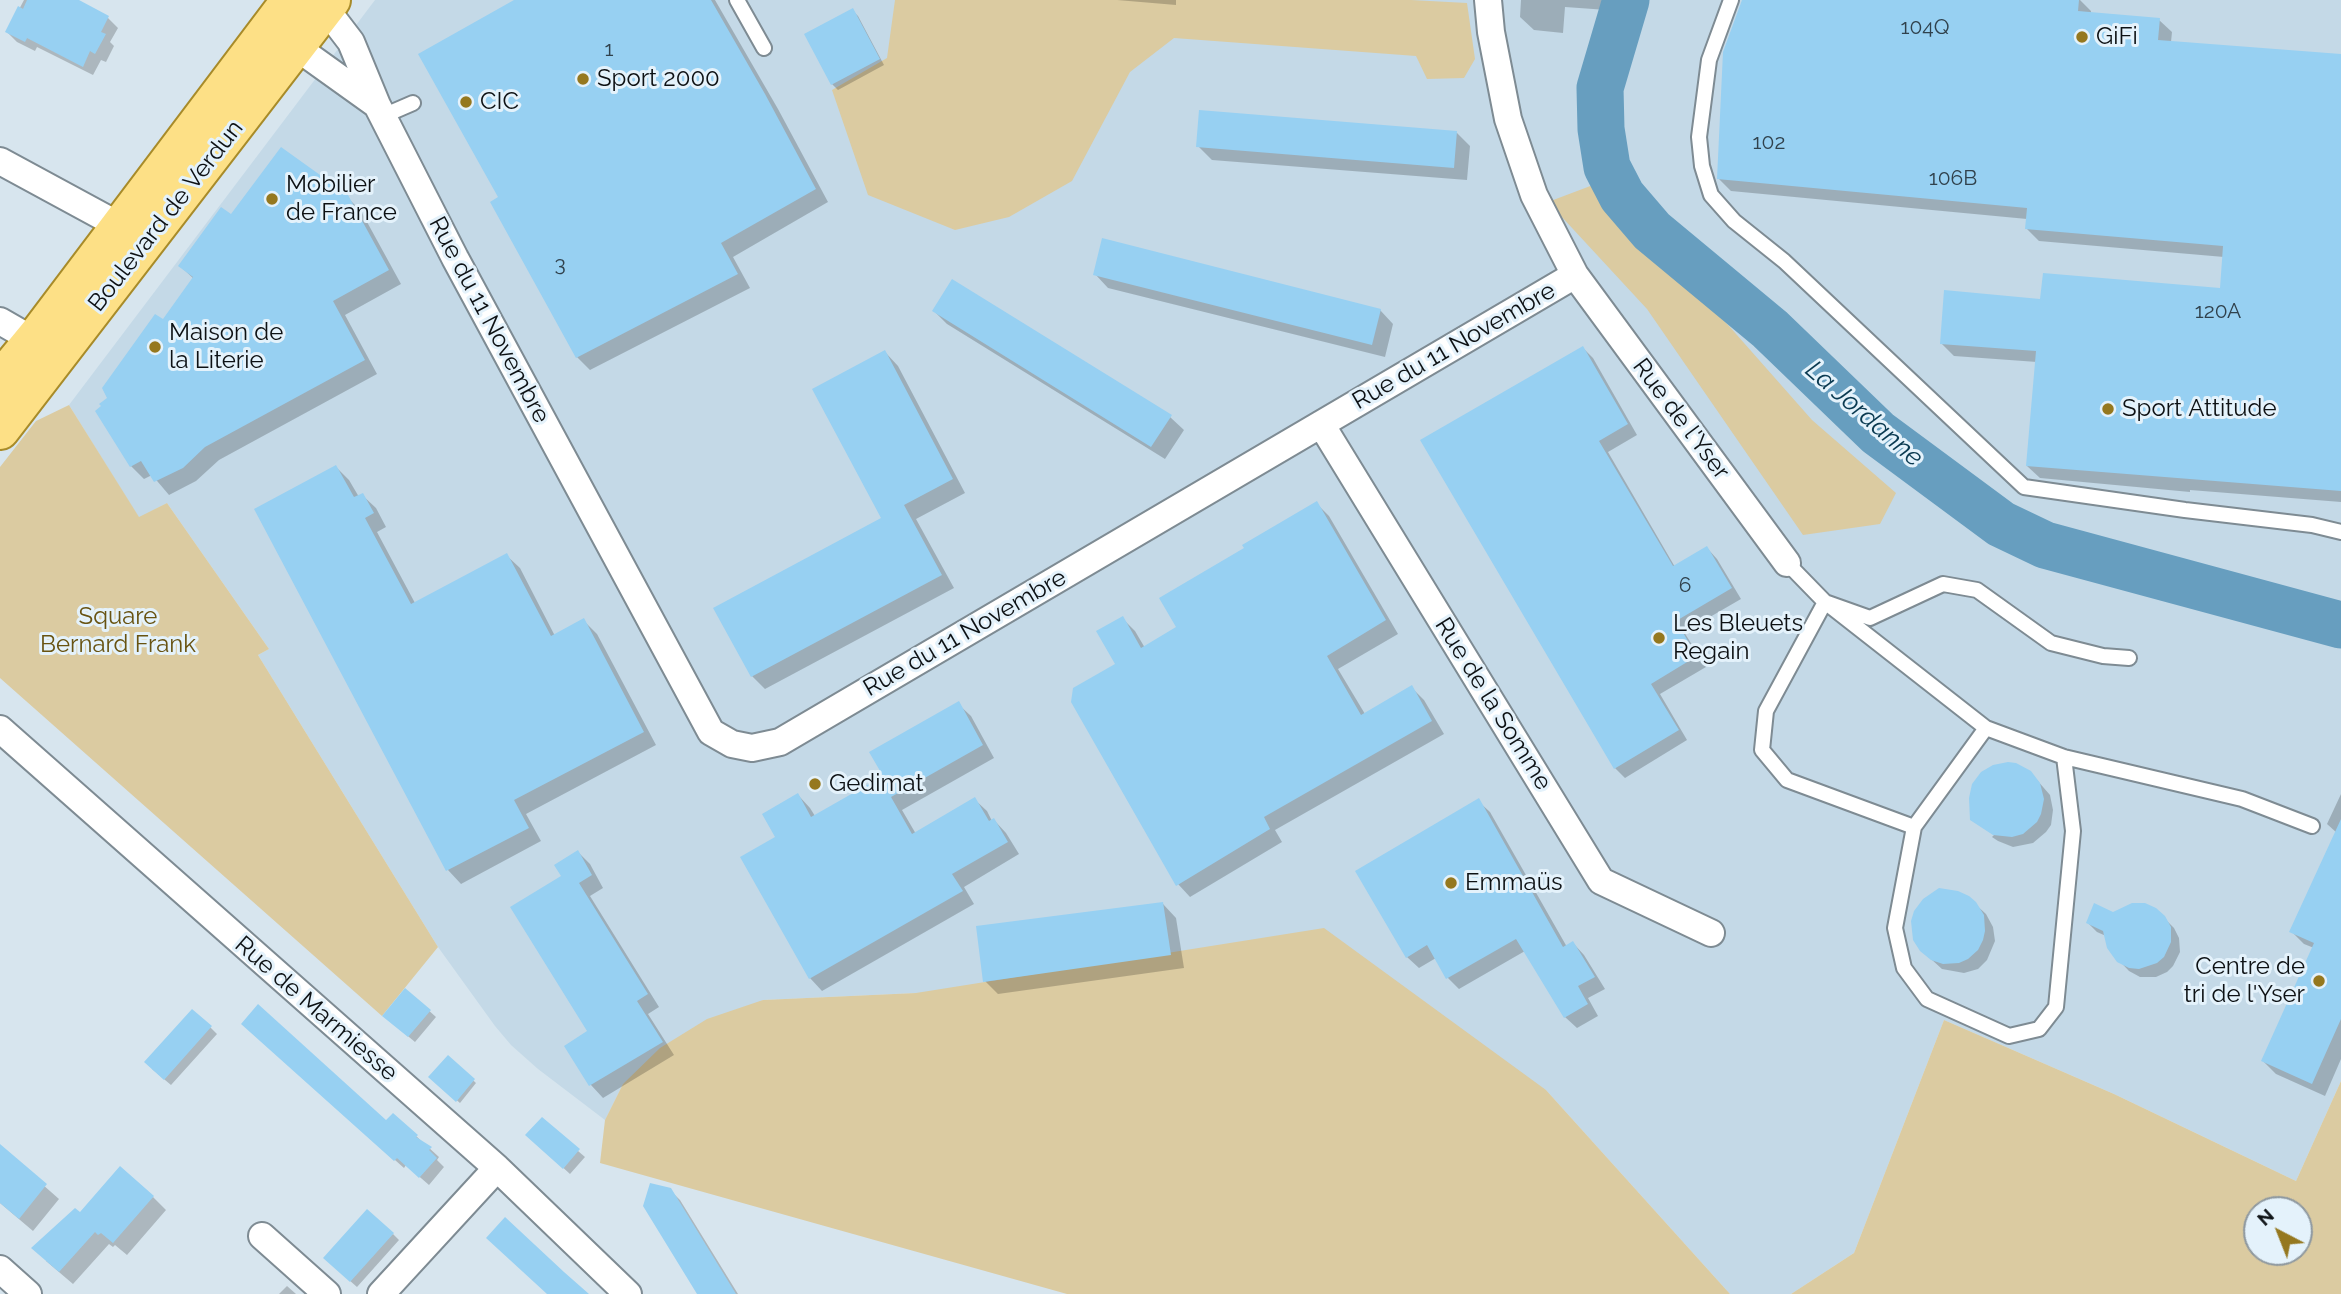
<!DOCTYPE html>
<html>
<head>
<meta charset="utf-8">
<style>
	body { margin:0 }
	#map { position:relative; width:2341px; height:1294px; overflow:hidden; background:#d7e5ee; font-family:Raleway,sans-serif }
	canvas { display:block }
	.north { position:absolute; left:2243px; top:1196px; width:70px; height:70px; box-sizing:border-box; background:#e4f2fb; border:2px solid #8e989f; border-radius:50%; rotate:318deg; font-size:19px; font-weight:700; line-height:28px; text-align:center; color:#0d1114 }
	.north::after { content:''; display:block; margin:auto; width:24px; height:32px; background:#95781f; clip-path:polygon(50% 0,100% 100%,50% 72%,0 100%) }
</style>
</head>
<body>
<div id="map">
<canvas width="2341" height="1294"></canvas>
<div class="north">N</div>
</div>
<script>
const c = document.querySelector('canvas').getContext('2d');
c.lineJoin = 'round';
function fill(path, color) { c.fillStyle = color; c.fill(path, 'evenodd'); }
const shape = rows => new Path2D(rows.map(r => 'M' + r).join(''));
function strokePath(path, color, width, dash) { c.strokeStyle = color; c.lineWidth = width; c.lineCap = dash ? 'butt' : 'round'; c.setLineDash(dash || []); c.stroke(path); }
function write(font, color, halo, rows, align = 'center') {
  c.font = font + ' Raleway,sans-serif'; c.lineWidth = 6; c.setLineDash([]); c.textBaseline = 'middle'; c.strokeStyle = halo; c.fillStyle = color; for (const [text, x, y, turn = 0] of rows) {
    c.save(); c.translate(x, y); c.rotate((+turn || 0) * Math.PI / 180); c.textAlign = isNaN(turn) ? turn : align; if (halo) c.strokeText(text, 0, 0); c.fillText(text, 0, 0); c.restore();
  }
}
const built = shape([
	[375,0,2341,0,2341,1081,2296,1181,2114,1094,1944,1020,1854,1253,1791,1294,1730,1294,1546,1090,916,993,763,1000,623,1084,605,1120,538,1069,511,1045,495,1026,438,947,258,655,269,649,167,503,139,518,69,405]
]);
const green = shape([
	[895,0,1411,0,1467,3,1475,59,1464,78,1427,79,1416,56,1174,38,1130,72,1072,181,1009,217,955,230,868,195,832,90,887,58],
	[1593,185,1729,326,1812,420,1896,493,1880,524,1803,535,1647,309,1548,202],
	[69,405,139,517,167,503,269,649,258,655,438,947,382,1016,0,678,0,467,36,421],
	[1324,928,1546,1090,1730,1294,1067,1294,600,1163,605,1120,623,1084,660,1048,707,1019,763,1000,916,993],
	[1944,1020,2114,1094,2296,1181,2341,1081,2341,1294,1791,1294,1854,1253],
	[2257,1210,2299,1210,2299,1252,2257,1252]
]);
const shadow = shape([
	[24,0,75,0,108,18,118,28,110,42,114,46,106,62,101,60,93,75,37,47,35,51,17,42,7,32],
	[519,0,715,0,778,109,828,202,733,257,750,288,590,370,577,357,501,198],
	[1117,0,1176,0,1176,5],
	[1521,0,1622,0,1621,11,1565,7,1563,33,1534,30,1520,17],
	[1743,0,2080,0,2091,11,2091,14,2159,20,2172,32,2171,42,2341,55,2341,502,2190,490,2190,492,2040,478,2027,466,2037,362,1954,356,1941,343,2042,301,2222,290,2224,257,2039,241,2027,229,2027,219,1731,191,1719,179],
	[852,10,858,16,884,65,838,90,832,84],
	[1457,133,1470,146,1467,180,1212,160,1198,146],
	[347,197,361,211,401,284,345,315,377,374,219,460,196,481,169,495,152,475,144,479,131,466,109,398,194,279,180,266,231,217],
	[1095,274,1380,310,1393,324,1385,357,1108,288],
	[934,311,1170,417,1184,430,1165,459,947,324],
	[1583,348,1593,358,1637,435,1608,452,1675,567,1707,548,1717,559,1741,599,1684,632,1706,667,1660,694,1687,740,1625,778,1615,768],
	[885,352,898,366,965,493,916,519,954,588,765,689,752,676,883,519],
	[336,467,349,480,359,497,362,495,376,508,386,527,377,532,415,603,506,555,520,568,555,636,584,621,597,634,656,745,526,814,541,841,461,884,448,870,257,509],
	[1316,503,1329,516,1398,634,1338,669,1365,714,1411,687,1424,700,1444,734,1275,830,1282,842,1190,897,1178,884,1118,665,1122,618,1135,631,1145,648,1179,628,1246,548],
	[958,704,971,716,994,758,902,810,916,834,974,799,987,811,992,821,994,820,1006,833,1019,854,964,887,974,904,822,991,810,978,778,838,798,795,810,808,815,816,885,777],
	[2030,772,2050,795,2053,810,2051,825,2046,832,2033,843,2013,847,1998,841,1992,837,1994,835,1972,819],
	[2341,794,2341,1059,2325,1096,2276,1074,2263,1061,2314,948,2304,944,2291,931,2337,833,2327,824],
	[1478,801,1490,812,1567,947,1573,943,1584,955,1605,989,1588,998,1598,1016,1577,1028,1565,1017,1525,951,1459,989,1448,978,1436,958,1419,968,1407,957],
	[578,852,590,864,603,888,590,896,659,1007,648,1014,674,1055,603,1098,591,1085,566,1046,590,1032,563,876],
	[1163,904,1176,918,1184,968,998,994,985,981],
	[1975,904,1986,914,1993,927,1995,941,1987,960,1978,969,1964,973,1942,969,1921,950],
	[2155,909,2174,928,2179,938,2180,952,2173,966,2167,972,2156,977,2140,977,2129,971,2111,952,2106,936,2097,932,2088,923,2113,914],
	[406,990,436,1017,415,1042,391,1022],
	[210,1027,217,1034,171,1085,152,1069],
	[252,1033,387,1122,393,1115,439,1157,437,1160,444,1167,429,1185,406,1165,404,1168],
	[448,1057,476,1083,460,1103,430,1077],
	[534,1141,578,1151,585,1157,570,1174],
	[0,1147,59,1199,33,1231,0,1203],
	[670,1190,680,1200,738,1294,699,1294],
	[153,1197,166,1210,127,1255,115,1245,113,1247,109,1244,73,1284,46,1261,80,1214],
	[393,1234,399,1240,357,1287,332,1265],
	[287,1286,296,1294,279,1294]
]);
const river = shape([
	[1626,0,1600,88,1601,129,1607,167,1622,196,1652,231,1770,329,1878,433,2001,524,2045,545,2341,625]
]);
const building = shape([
	[27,0,79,0,109,16,101,32,106,34,95,54,90,51,83,67,27,38,25,42,5,32,18,6,23,9],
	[514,0,711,0,765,94,816,189,721,243,738,274,576,358,490,202,498,197,418,54],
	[1742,0,2079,0,2078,11,2160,18,2158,40,2341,54,2341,491,2026,466,2036,351,1940,344,1944,290,2040,299,2043,273,2220,288,2223,246,2025,229,2027,208,1717,179,1723,52],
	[853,8,880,59,831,85,804,34],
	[1199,110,1457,131,1454,168,1196,147],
	[281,147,348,195,389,270,333,301,365,360,205,447,183,468,154,482,141,461,130,467,95,411,101,406,99,404,107,398,102,388,155,314,163,319,193,277,178,266,221,207,231,214],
	[1102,238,1381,309,1372,345,1093,275],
	[952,279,1172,415,1151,447,932,311],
	[1583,346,1628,424,1599,441,1673,566,1707,546,1732,588,1676,621,1697,656,1651,684,1679,730,1614,769,1420,440],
	[885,350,953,479,904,505,942,575,751,677,713,608,881,518,812,389],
	[336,465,354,497,363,493,374,513,365,518,411,604,507,553,551,636,584,618,644,732,514,800,529,828,446,871,254,509],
	[1317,501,1386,620,1327,656,1361,715,1412,685,1432,721,1264,817,1270,829,1176,886,1071,702,1073,688,1115,664,1096,631,1123,616,1141,648,1176,627,1159,598,1244,548,1242,545],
	[959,701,983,745,891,797,912,834,975,797,989,821,994,818,1008,842,952,874,963,891,809,979,740,857,775,837,762,814,798,793,811,817,883,776,869,752],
	[2008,762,2016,763,2031,771,2040,783,2044,799,2041,814,2037,822,2023,834,2012,837,1993,835,1970,820,1969,798,1972,784,1981,772,1993,765],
	[1479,798,1563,947,1573,941,1595,977,1578,986,1588,1004,1564,1018,1516,939,1446,979,1427,945,1406,958,1355,871],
	[2341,819,2341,1019,2312,1084,2261,1061,2314,943,2289,932],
	[578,850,592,875,579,883,648,994,637,1001,663,1042,589,1086,564,1046,587,1031,510,907,561,876,554,865],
	[1939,888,1958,891,1969,896,1976,902,1984,915,1985,931,1983,940,1978,950,1968,959,1959,963,1943,964,1931,960,1920,951,1913,940,1911,921,1914,911,1923,899],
	[1163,902,1171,955,983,982,976,926],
	[2094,903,2113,912,2132,903,2145,903,2156,908,2165,916,2171,927,2171,942,2164,957,2157,963,2139,969,2129,968,2117,962,2107,948,2103,931,2086,923],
	[405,988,431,1010,408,1037,382,1016],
	[258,1004,386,1120,393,1113,418,1135,416,1137,432,1147,429,1150,437,1158,419,1178,397,1158,394,1161,241,1024],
	[192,1009,212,1026,164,1080,144,1062],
	[448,1055,475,1079,456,1102,428,1077],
	[542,1117,580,1149,563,1169,525,1135],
	[0,1144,47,1184,19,1219,0,1203],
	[120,1166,154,1196,113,1243,101,1233,98,1235,95,1232,59,1272,31,1248,75,1208,80,1212],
	[650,1183,671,1188,736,1294,697,1294,643,1206],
	[367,1209,394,1233,350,1282,323,1258],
	[505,1217,564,1272,589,1294,547,1294,486,1238]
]);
const service = shape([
	[737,0,764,48],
	[1731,0,1709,60,1699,137,1702,166,1711,195,1734,221,1784,261,2024,487,2185,510,2312,525,2341,532],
	[383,116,413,103],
	[1787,563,1825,602,1766,711,1762,750,1787,780,1914,827],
	[2129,658,2103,656,2051,643,1977,590,1943,584,1870,618,1825,602,1986,728,2064,757,2242,799,2312,826],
	[1986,728,1914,827,1895,928,1904,968,1927,999,2009,1036,2039,1029,2056,1007,2073,831,2064,757]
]);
const minor = shape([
	[325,8,351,42,377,105,455,258,711,732,732,744,752,748,780,742,1575,275,1534,195,1508,119,1491,32,1488,0],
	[296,47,377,105],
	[0,161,120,226],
	[1575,275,1787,563],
	[0,321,33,340],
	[1321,424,1601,881,1711,933],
	[0,729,497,1168,628,1294],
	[262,1236,327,1294],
	[0,1269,28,1294],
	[381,1294,497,1168]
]);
const primary = shape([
	[0,381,39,334,291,0],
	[0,430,331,0]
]);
const markers = [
	[2082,37,7,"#95781f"],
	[583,79,7,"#95781f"],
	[466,102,7,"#95781f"],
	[272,199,7,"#95781f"],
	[155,347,7,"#95781f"],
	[2108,409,7,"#95781f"],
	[1659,638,7,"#95781f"],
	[815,784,7,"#95781f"],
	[1451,883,7,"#95781f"],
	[2319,981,7,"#95781f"]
];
const numberNames = [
	["104Q",1925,28],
	["1",609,50],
	["102",1769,143],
	["106B",1953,179],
	["3",560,265],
	["120A",2218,312],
	["6",1685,586]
];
const poiNames = [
	["GiFi",2096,37],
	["Sport 2000",597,79],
	["CIC",480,102],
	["Mobilier",286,185],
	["de France",286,213],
	["Maison de",169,333],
	["la Literie",169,361],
	["Sport Attitude",2122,409],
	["Les Bleuets",1673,624],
	["Regain",1673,652],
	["Gedimat",829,784],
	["Emmaüs",1465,883],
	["Centre de",2305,967,"right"],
	["tri de l'Yser",2305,995,"right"]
];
const streetNames = [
	["Boulevard de Verdun",166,216,-52],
	["Rue du 11 Novembre",489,320,62],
	["Rue du 11 Novembre",1454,346,-30],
	["Rue de l'Yser",1681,419,53],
	["Rue du 11 Novembre",965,633,-30],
	["Rue de la Somme",1493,704,58],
	["Rue de Marmiesse",316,1009,41]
];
const parkNames = [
	["Square",118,617],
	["Bernard Frank",118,645]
];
const waterNames = [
	["La Jordanne",1864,414,41]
];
fill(built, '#c4d9e7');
fill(green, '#dbcba1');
fill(shadow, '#0003');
strokePath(river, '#679ebf', 47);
fill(building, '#97d0f2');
strokePath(service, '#7e8b93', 18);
strokePath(minor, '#7e8b93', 30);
strokePath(primary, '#a88b29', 42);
strokePath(service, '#fff', 14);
strokePath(minor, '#fff', 26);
strokePath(primary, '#fde086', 38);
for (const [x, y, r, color] of markers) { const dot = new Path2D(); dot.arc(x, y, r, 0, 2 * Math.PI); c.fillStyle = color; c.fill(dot); strokePath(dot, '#e4f2fb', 2.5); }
write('21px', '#30414c', null, numberNames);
write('24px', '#0d1114', '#e4f2fb', poiNames, 'left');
write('24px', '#0d1114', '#e4f2fb', streetNames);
write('24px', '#685311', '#e4f2fb', parkNames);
write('italic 26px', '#0a3a51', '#e4f2fb', waterNames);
</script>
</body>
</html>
